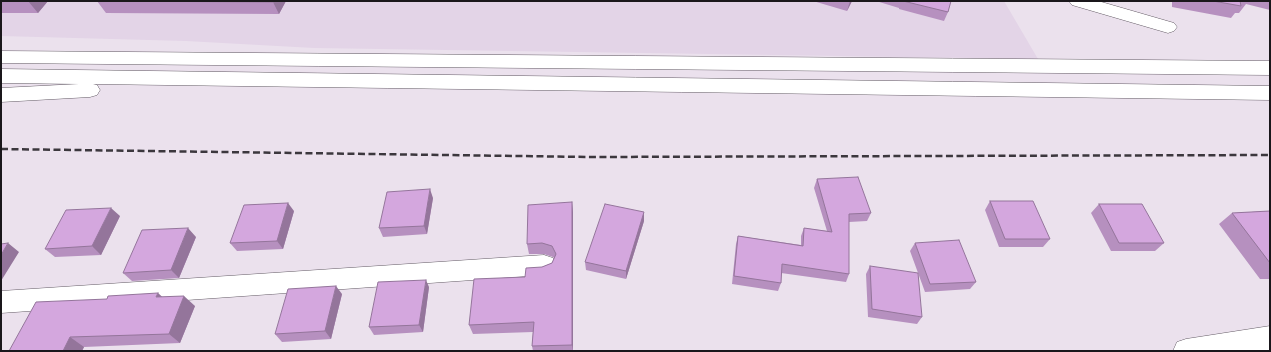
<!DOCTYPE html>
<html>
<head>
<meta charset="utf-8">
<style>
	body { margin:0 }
	#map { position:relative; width:1271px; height:352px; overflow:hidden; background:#ebe1ed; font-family:"Titillium Web",sans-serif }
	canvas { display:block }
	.frame { position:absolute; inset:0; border:2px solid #1a171b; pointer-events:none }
</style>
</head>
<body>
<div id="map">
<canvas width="1271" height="352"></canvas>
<div class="frame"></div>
</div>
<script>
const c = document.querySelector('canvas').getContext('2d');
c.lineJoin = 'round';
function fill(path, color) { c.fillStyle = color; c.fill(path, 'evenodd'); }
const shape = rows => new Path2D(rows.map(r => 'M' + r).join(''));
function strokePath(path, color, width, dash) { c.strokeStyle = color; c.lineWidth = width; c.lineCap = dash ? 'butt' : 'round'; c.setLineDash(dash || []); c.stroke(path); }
const built = shape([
	[1,1,1004,1,1038,59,314,48,186,41,1,36]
]);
const street = shape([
	[1069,1,1098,1,1174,23,1177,27,1174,31,1168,33,1072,5,1069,1],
	[544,255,553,258,556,265,553,272,544,275,1,313,1,291,544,255]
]);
const secondary = shape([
	[1270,326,1270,350,1173,351,1177,342,1186,339,1270,326]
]);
const highway = shape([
	[1,51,1270,61,1270,75,1,63,1,51],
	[1,69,1270,86,1270,100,93,84,97,85,100,90,97,95,90,97,1,102,1,88,79,84,1,83,1,69]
]);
const rail = shape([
	[1,149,591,157,1270,155]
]);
const wall = shape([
	[1,1,48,1,38,13,1,13],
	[97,1,286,1,279,14,106,13],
	[813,1,852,1,847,11],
	[876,1,951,1,948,12,944,21,899,9,899,8],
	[1172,1,1270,1,1270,10,1246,4,1239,13,1235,13,1231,18,1172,7],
	[817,179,871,213,867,221,849,222,849,274,846,282,781,273,781,283,778,291,732,284,736,244,738,236,801,245,801,236,804,228,827,231,814,188],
	[433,198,427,234,383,237,379,228],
	[990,201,1050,239,1043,247,999,247,985,210],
	[572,202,573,213,573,351,533,351,532,346,533,332,473,334,469,325,525,277,542,267,552,263,554,258,553,257,544,254,529,254,527,244],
	[1099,204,1164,243,1155,251,1111,251,1091,213],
	[294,211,283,249,237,251,230,243],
	[1270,211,1270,279,1260,279,1219,224,1232,213],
	[644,212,644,221,626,279,586,270,585,262],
	[120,216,101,255,55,257,45,249],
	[196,237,179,278,132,281,123,273],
	[915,243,976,282,970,289,925,292,910,251],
	[870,266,922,317,917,324,868,317,866,274],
	[429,287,423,332,374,335,369,327],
	[342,294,331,339,282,342,275,334],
	[162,297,195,306,180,343,84,347,82,351,9,351]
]);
const shadedWall = shape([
	[28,1,48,1,38,13],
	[274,1,286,1,279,14,273,2],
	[850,1,852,1,847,11],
	[430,189,433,198,427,234,424,226],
	[572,202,573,213,573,351,572,345],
	[288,203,294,211,283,249,277,241],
	[111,208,120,216,101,255,92,246],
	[644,212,644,221,626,279,626,271],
	[188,228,196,237,179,278,171,270],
	[8,243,19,252,1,281,1,255],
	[426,280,429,287,423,332,419,325],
	[336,286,342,294,331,339,325,331],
	[158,293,169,303,156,297],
	[184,296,195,306,180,343,169,334],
	[70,337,84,347,82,351,63,351]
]);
const building = shape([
	[97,1,274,1,273,2,97,1],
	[903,1,951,1,948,12,903,1],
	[1213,1,1245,1,1240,1,1241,6,1213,1],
	[858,177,871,213,849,214,849,274,782,264,781,283,734,276,738,236,803,246,804,228,832,232,817,179,858,177],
	[430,189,424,226,379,228,387,192,430,189],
	[990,201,1033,201,1050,239,1005,239,990,201],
	[572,202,572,345,532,346,534,322,469,325,474,279,525,277,526,268,542,267,552,263,556,254,552,246,542,243,527,244,528,205,572,202],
	[288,203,277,241,230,243,244,205,288,203],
	[605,204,644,212,626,271,585,262,605,204],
	[1099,204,1142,204,1164,243,1119,243,1099,204],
	[111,208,92,246,45,249,66,210,111,208],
	[1270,211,1270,263,1232,213,1270,211],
	[188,228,171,270,123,273,142,230,188,228],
	[959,240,976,282,930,284,915,243,959,240],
	[8,243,1,255,1,244,8,243],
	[870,266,918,273,922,317,872,309,870,266],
	[426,280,419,325,369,327,378,282,426,280],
	[336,286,325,331,275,334,288,289,336,286],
	[158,293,156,297,184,296,169,334,70,337,63,351,9,351,36,302,107,299,108,296,158,293]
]);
fill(built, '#e3d4e7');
strokePath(street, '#645c66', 1);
strokePath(secondary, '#645c66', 1);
strokePath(highway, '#645c66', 1);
fill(street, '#fff');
fill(secondary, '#fff');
fill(highway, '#fff');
strokePath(rail, '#3b373d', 2.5, [7, 3.5]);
fill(wall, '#b690bf');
fill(shadedWall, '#94759b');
fill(building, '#d4a7de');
strokePath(building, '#94759b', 1);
</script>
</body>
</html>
